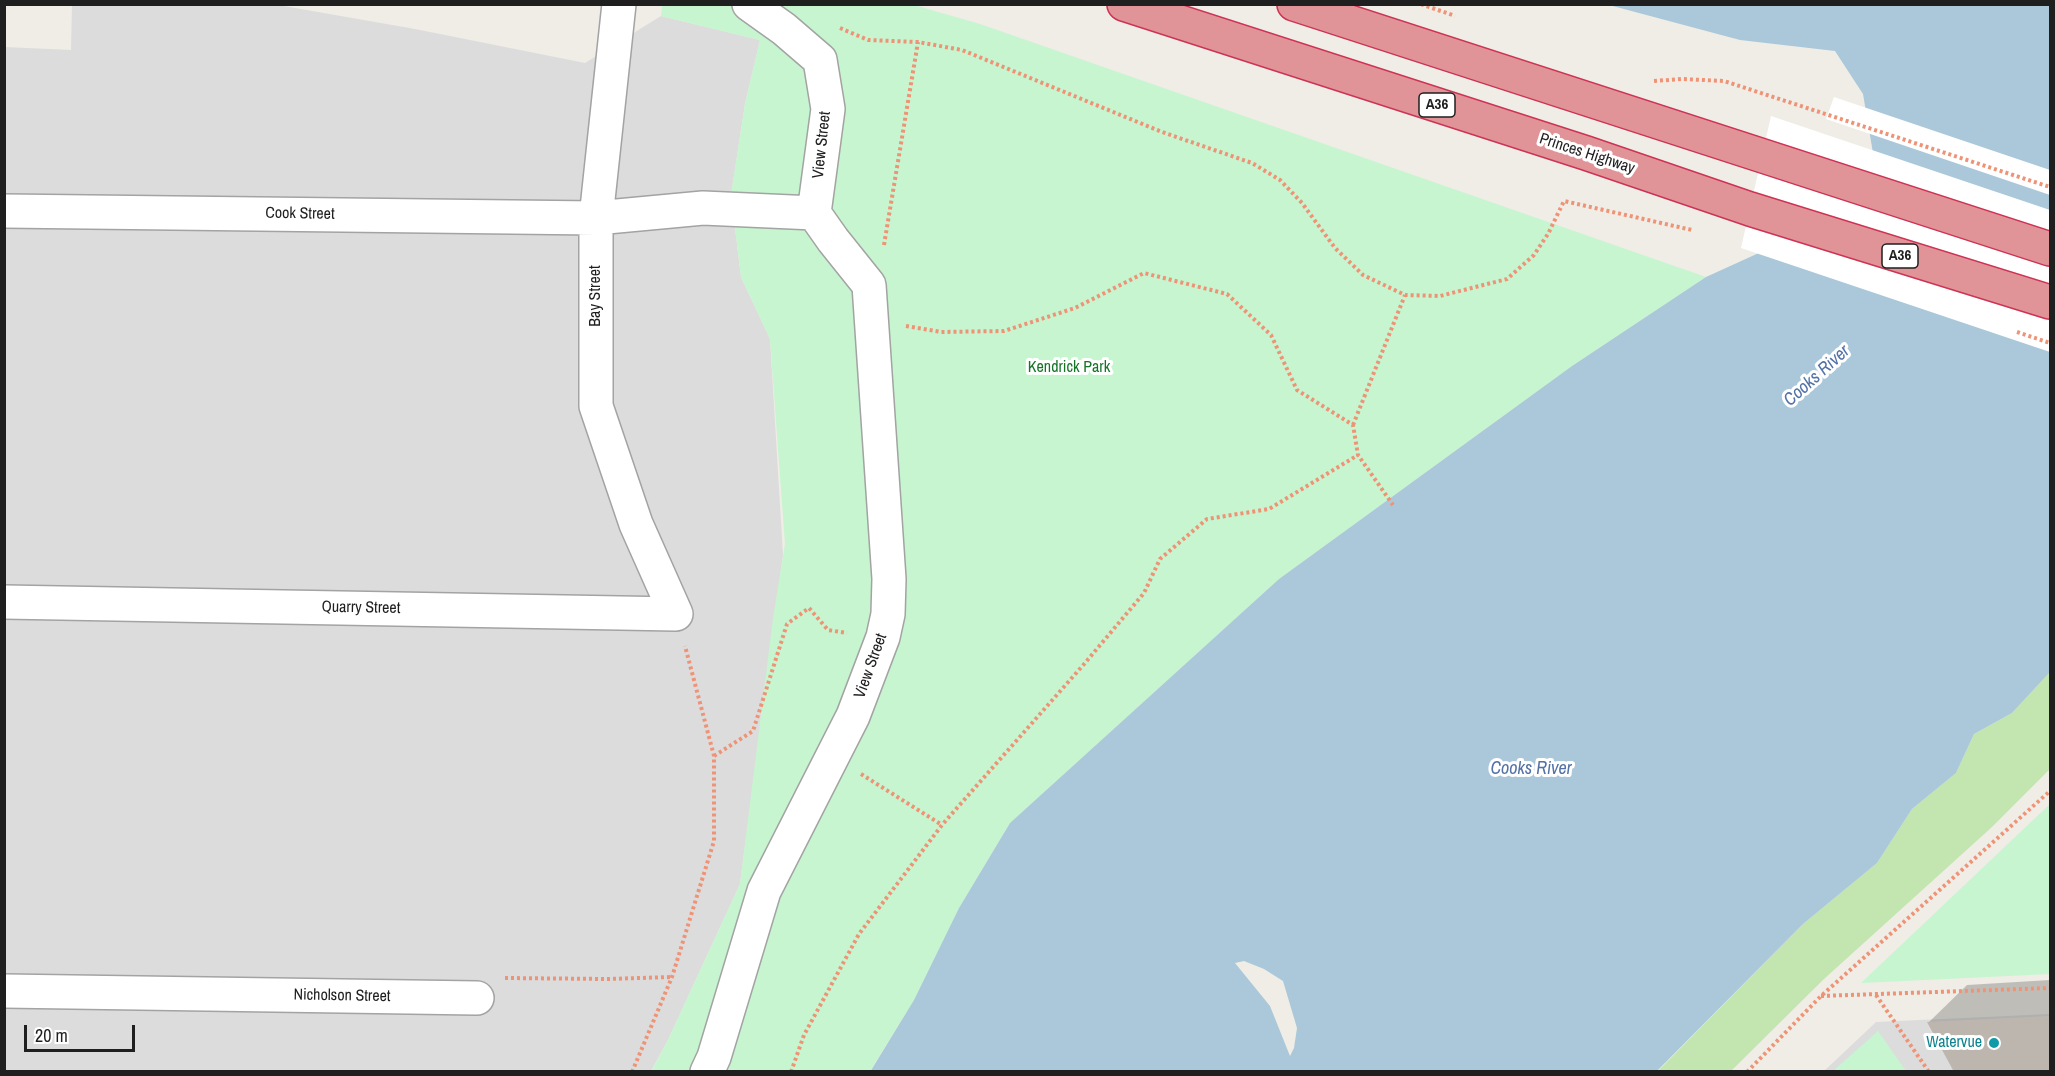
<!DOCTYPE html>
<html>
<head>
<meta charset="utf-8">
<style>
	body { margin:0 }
	#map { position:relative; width:2055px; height:1076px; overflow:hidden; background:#efede6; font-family:"Archivo Narrow",sans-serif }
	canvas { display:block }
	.frame { position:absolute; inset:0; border:6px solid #1f1f1f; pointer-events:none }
	.scale { position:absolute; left:24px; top:1025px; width:111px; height:27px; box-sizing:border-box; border:3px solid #1f1f1f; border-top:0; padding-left:8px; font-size:18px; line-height:21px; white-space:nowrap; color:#1f1f1f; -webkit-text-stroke:4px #fff; paint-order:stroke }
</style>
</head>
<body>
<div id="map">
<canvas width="2055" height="1076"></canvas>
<div class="frame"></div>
<div class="scale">20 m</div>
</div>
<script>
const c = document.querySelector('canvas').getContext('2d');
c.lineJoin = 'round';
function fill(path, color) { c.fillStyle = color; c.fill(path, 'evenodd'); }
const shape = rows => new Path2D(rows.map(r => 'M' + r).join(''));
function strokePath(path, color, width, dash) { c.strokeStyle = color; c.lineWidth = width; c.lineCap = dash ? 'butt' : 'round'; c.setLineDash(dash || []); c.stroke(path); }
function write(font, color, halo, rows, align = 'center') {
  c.font = font + ' "Archivo Narrow",sans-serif'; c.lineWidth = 6; c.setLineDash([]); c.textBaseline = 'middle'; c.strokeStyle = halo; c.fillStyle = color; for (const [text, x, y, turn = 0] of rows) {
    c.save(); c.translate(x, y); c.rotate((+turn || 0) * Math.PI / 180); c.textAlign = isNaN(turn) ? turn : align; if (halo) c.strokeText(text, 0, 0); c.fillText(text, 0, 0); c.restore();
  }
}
const residential = shape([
	[72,4,278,5,415,29,585,63,661,16,760,40,745,104,731,195,741,277,770,339,783,555,740,884,668,1040,651,1071,5,1072,5,47,71,50],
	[2050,1014,2050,1071,1823,1072,1876,1022]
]);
const grass = shape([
	[2050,672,2050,769,1992,827,1824,979,1731,1071,1657,1072,1803,924,1877,863,1912,809,1956,773,1974,734,2012,713]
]);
const park = shape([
	[662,5,914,5,980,24,1706,277,1572,366,1279,579,1010,823,959,908,914,1000,870,1071,651,1072,668,1040,740,884,773,618,785,544,770,339,741,277,731,195,745,104,760,40,661,16],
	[2050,804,2050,974,1861,983],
	[1878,1031,1906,1071,1833,1071]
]);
const water = shape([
	[1609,5,2050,5,2050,672,2012,713,1974,734,1956,773,1912,809,1877,863,1803,924,1657,1071,870,1072,914,1000,959,908,1010,823,1279,579,1572,366,1706,277,1838,217,1873,153,1863,94,1835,51,1740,40],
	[1244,961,1264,969,1283,981,1297,1028,1294,1048,1290,1056,1270,1006,1235,963]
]);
const pier = shape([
	[1834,97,2050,170,2050,195,1826,119],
	[1771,116,2050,210,2050,352,1741,248]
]);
const shadow = shape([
	[2050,980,2050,1072,1956,1072,1928,1023,1967,985]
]);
const building = shape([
	[2049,1016,2050,1017,2050,1072,1954,1072,1927,1022]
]);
const path = shape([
	[1421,4,1455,16],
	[840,28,868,40,918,42,962,50,1162,132,1252,163,1280,180,1302,203,1335,248,1363,275,1405,295,1440,296,1507,279,1534,255,1548,234,1564,201,1692,230],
	[1654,81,1682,79,1724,81,2050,187],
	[884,245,918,42],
	[906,326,941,332,1004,331,1075,308,1144,273,1227,294,1271,335,1297,390,1353,425,1358,455,1393,505],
	[2017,332,2050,343],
	[1353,425,1405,295],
	[714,756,753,731,787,624,809,608,828,630,847,633],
	[861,774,942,825],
	[505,978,607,979,672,977],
	[1876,995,1929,1072],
	[1821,996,2050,988],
	[632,1072,672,977,714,841,714,756,685,646],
	[791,1072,804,1035,859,934,942,825,1085,663,1144,593,1160,559,1207,519,1269,509,1358,455],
	[1747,1072,1821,996,2050,791]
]);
const minor = shape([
	[4,211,596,218,703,208,814,213],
	[4,602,676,614,636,524,596,406,596,218,619,4],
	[4,991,477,998],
	[707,1072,714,1057,764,891,853,716,883,637,888,614,889,579,869,285,833,240,814,213,828,109,820,60,784,29,749,4]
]);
const highway = shape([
	[1124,4,1586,153,1750,209,2050,302],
	[1294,4,2050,249]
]);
const markers = [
	[1994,1043,6,"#0f9aa8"]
];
const shields = [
	[1437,105,36],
	[1900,256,36]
];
const shieldNames = [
	["A36",1437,105],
	["A36",1900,256]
];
const streetNames = [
	["View Street",822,145,-84],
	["Princes Highway",1587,154,18],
	["Cook Street",300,214,1],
	["Bay Street",596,296,-90],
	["Quarry Street",361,608,1],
	["View Street",871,666,-70],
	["Nicholson Street",342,996,1]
];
const parkNames = [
	["Kendrick Park",1069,368]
];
const cultureNames = [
	["Watervue",1982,1043]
];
const waterNames = [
	["Cooks River",1817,376,-42],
	["Cooks River",1531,769]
];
fill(residential, '#dddcdc');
fill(grass, '#c3e5b0');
fill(park, '#c6f5d0');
fill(water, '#aac8d9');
fill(pier, '#fff');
fill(shadow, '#0003');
fill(building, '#bcb6af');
strokePath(minor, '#a3a3a3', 36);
strokePath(highway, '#cd3354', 36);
strokePath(path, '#ef9377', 4, [3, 3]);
strokePath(minor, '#fff', 33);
strokePath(highway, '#e09498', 33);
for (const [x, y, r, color] of markers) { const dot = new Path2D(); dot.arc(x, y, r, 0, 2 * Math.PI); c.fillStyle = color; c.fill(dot); strokePath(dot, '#fff', 2); }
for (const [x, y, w] of shields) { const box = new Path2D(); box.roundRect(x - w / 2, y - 12, w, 24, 4.5); c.fillStyle = '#fff'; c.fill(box); strokePath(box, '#1f1f1f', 1.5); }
write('bold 15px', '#1f1f1f', null, shieldNames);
write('16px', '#1f1f1f', '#fff', streetNames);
write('16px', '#147529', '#fff', parkNames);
write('16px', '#0d838f', '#fff', cultureNames, 'right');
write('italic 18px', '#5372a7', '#fff', waterNames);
</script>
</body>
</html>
